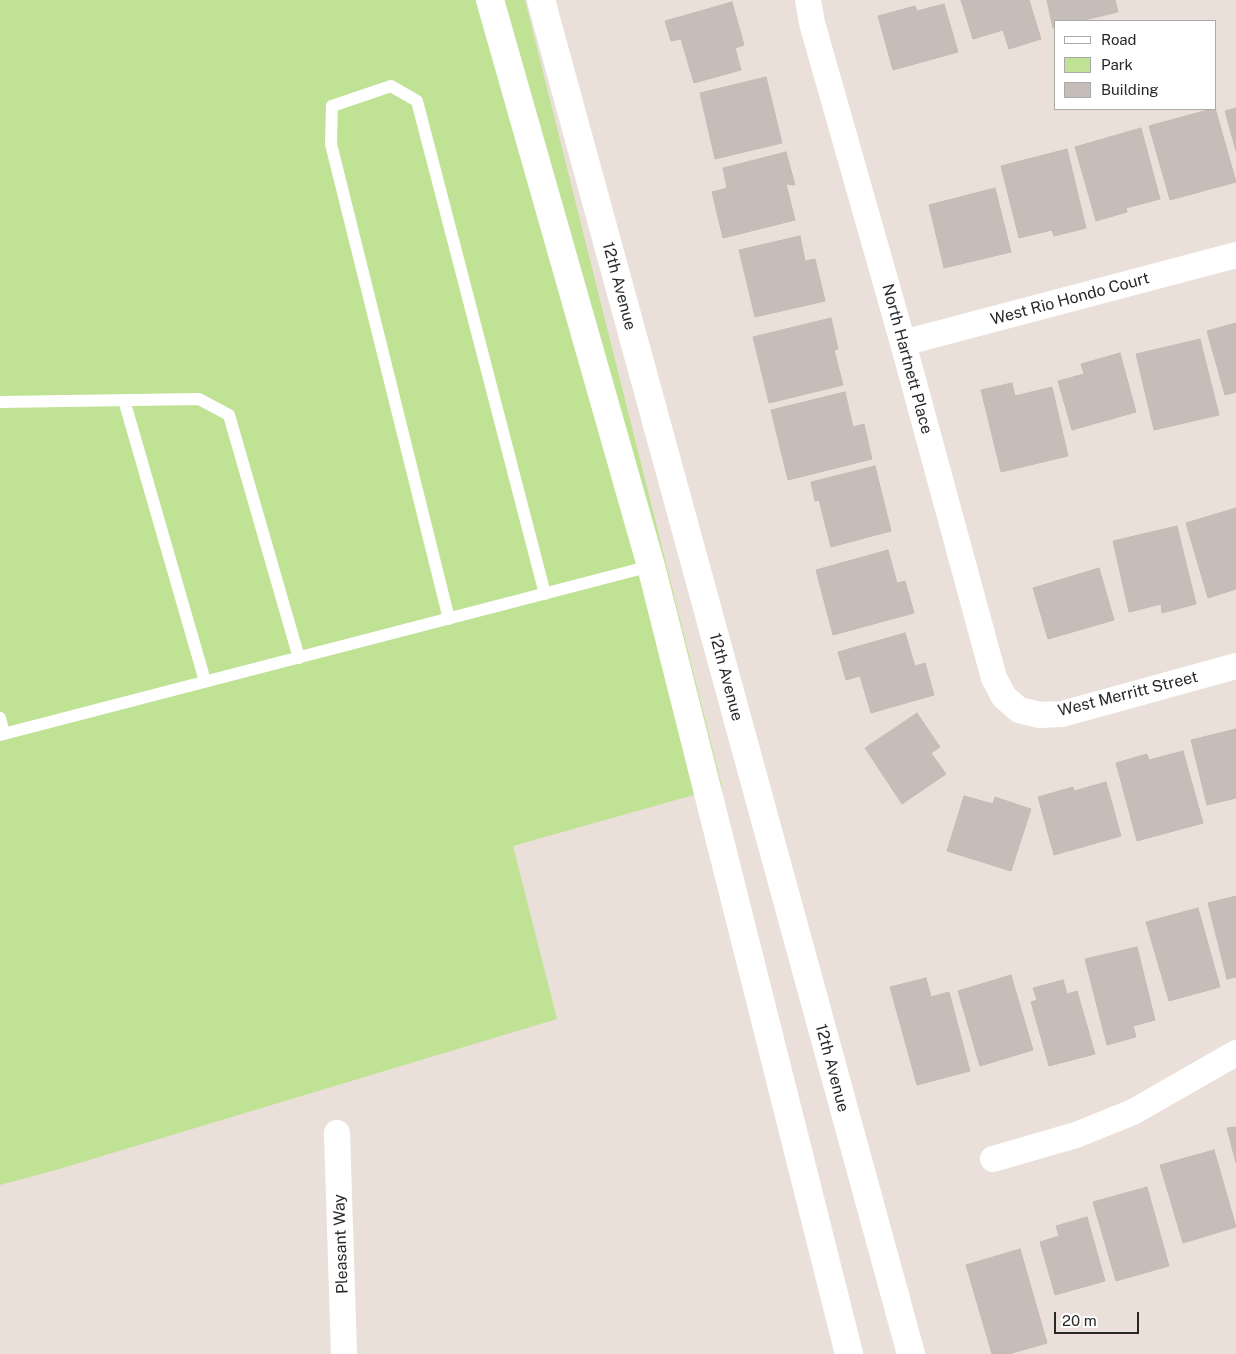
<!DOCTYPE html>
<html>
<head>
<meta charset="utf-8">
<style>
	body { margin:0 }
	#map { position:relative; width:1236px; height:1354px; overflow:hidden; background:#ebe0d9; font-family:"Public Sans",sans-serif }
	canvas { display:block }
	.legend { position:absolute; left:1054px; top:20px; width:162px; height:90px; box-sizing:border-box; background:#fff; border:1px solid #a9a9a9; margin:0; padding:6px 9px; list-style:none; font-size:15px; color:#282828 }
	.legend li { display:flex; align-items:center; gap:10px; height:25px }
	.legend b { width:25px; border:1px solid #a9a9a9 }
	.scale { position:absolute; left:1054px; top:1312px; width:85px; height:22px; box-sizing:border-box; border:2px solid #282828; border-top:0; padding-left:6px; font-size:15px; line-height:18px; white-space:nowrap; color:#282828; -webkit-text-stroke:4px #fff; paint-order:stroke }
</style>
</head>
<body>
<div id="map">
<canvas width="1236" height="1354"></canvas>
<ul class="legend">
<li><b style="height:6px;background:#fff"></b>Road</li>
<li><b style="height:14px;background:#bfe295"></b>Park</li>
<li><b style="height:14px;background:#c6bdb9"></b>Building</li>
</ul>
<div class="scale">20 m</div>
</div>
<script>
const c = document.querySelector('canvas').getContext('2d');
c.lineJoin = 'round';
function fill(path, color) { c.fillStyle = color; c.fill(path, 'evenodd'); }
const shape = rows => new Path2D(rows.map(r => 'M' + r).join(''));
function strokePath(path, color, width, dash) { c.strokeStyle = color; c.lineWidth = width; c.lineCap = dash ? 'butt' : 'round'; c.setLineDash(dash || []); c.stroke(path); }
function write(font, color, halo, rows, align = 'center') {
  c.font = font + ' "Public Sans",sans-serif'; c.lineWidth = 4; c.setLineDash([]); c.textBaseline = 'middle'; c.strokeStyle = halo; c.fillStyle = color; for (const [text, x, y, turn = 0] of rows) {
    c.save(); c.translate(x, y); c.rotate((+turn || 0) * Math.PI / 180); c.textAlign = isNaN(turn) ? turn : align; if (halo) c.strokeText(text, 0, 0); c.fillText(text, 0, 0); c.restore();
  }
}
const green = shape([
	[0,0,525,0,722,787,513,846,557,1019,56,1170,0,1185]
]);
const building = shape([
	[961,0,1029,0,1041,39,1009,49,1003,30,973,39,961,0],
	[1047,0,1115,0,1118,12,1080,21,1055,21,1055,27,1053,28,1047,0],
	[732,2,744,45,735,48,741,70,694,83,681,39,671,41,665,21,732,2],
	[944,4,958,52,893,70,878,16,915,6,917,11,944,4],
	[766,77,782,143,715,159,700,93,766,77],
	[1215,108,1236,182,1170,200,1149,126,1215,108],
	[1236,108,1236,151,1225,111,1236,108],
	[1141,128,1160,199,1126,208,1127,212,1096,221,1075,147,1141,128],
	[1067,149,1086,228,1054,236,1052,230,1019,238,1001,166,1067,149],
	[786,152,795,185,786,184,795,220,723,238,712,192,727,188,723,168,786,152],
	[995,188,1011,252,944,268,929,205,995,188],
	[800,236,805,261,815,259,825,301,755,317,739,250,800,236],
	[831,318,838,349,834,350,843,385,769,403,753,337,831,318],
	[1236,323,1236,392,1225,395,1207,331,1236,323],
	[1200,339,1219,415,1154,430,1136,354,1200,339],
	[1120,353,1136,412,1072,430,1058,381,1084,374,1081,364,1120,353],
	[1012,383,1015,396,1052,387,1068,456,1001,472,981,390,1012,383],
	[845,392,853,427,864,424,872,459,788,480,771,410,845,392],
	[875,466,891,531,831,547,819,500,815,501,811,482,875,466],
	[1236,508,1236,589,1208,598,1186,523,1236,508],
	[1177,526,1196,604,1162,613,1161,604,1129,612,1113,541,1177,526],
	[888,550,897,583,905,581,914,613,833,635,816,570,888,550],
	[1099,568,1114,620,1048,639,1033,588,1099,568],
	[905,633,915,666,925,663,934,695,871,713,860,676,846,680,838,652,905,633],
	[917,713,940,747,931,753,946,774,902,804,865,748,917,713],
	[1236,729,1236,798,1207,805,1191,740,1236,729],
	[1183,751,1203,823,1137,841,1116,763,1147,754,1149,760,1183,751],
	[1106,782,1121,836,1054,855,1038,797,1073,787,1074,791,1106,782],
	[964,796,993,804,995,797,1031,809,1011,871,947,851,964,796],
	[1236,896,1236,977,1227,979,1208,903,1236,896],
	[1198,908,1220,987,1169,1001,1146,922,1198,908],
	[1137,947,1155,1020,1133,1026,1136,1037,1107,1045,1085,959,1137,947],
	[1011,975,1033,1050,980,1066,958,991,1011,975],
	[926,978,931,997,949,992,970,1071,917,1085,890,987,926,978],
	[1063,980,1067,994,1077,991,1095,1054,1049,1066,1031,1002,1037,1000,1033,988,1063,980],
	[1236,1127,1236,1163,1227,1128,1236,1127],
	[1214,1150,1236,1227,1183,1243,1160,1165,1214,1150],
	[1147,1187,1169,1266,1116,1281,1093,1202,1147,1187],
	[1087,1217,1105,1281,1055,1295,1040,1242,1059,1236,1056,1226,1087,1217],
	[1020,1249,1047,1343,1009,1354,992,1354,966,1265,1020,1249]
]);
const service = shape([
	[124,400,205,681],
	[0,402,199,399,229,415,299,658],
	[449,619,331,144,332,106,391,86,417,101,545,594],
	[0,718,4,734],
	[0,735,651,566]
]);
const minor = shape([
	[808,0,812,23,903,343,994,678,1004,697,1019,710,1040,715,1062,714,1236,666],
	[903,343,1236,255],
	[337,1133,344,1354],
	[993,1159,1076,1135,1133,1112,1236,1053]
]);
const secondary = shape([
	[490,0,651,566,849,1354],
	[541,0,911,1354]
]);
const streetNames = [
	["12th Avenue",619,286,75],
	["West Rio Hondo Court",1070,299,-15],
	["North Hartnett Place",907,359,75],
	["12th Avenue",726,677,75],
	["West Merritt Street",1128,694,-14],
	["12th Avenue",832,1068,75],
	["Pleasant Way",341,1244,-92]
];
fill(green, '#bfe295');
fill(building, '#c6bdb9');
strokePath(building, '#c6bbb3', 1);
strokePath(service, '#fff', 12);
strokePath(minor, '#fff', 26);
strokePath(secondary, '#fff', 28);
write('16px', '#282828', '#fff', streetNames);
</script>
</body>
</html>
